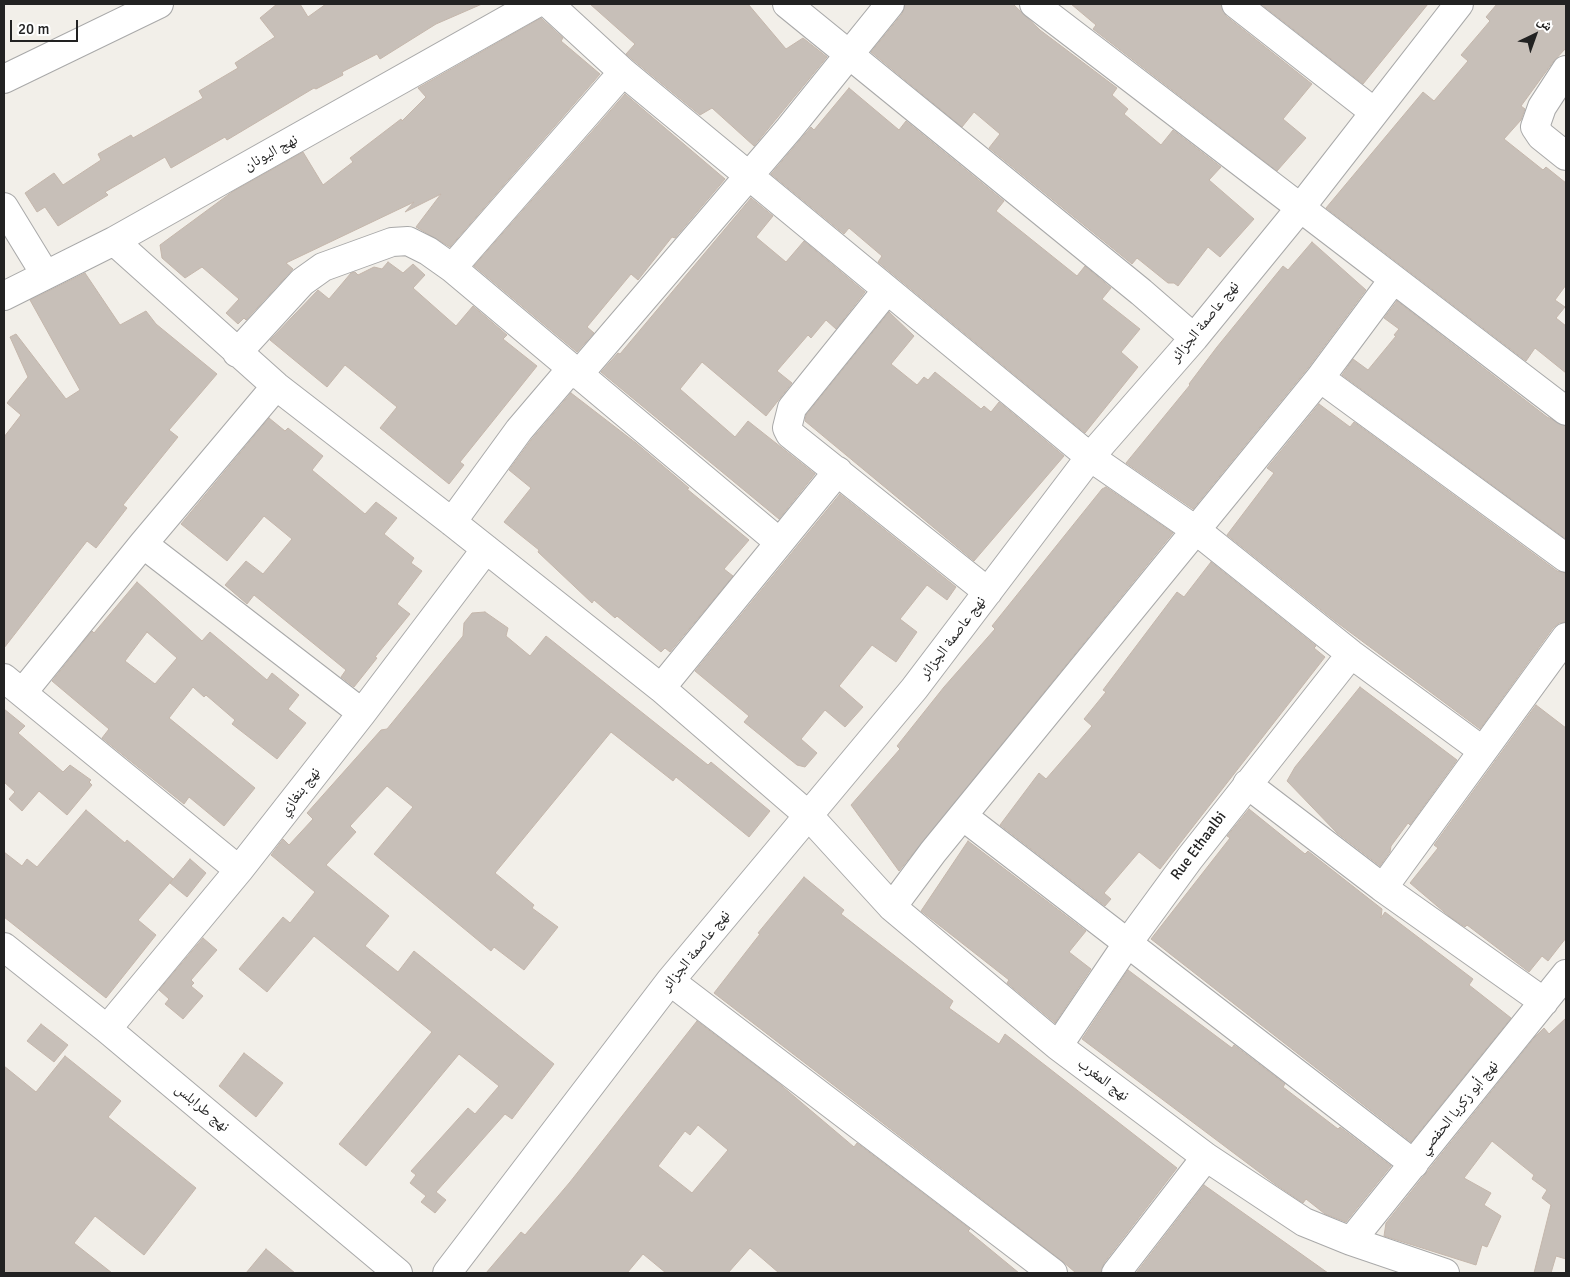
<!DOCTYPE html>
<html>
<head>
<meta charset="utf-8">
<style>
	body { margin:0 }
	#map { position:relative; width:1570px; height:1277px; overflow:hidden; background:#f2efe9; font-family:Signika,"Noto Naskh Arabic",sans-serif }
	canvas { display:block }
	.frame { position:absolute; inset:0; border:5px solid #222; pointer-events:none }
	.north { position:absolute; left:1510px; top:10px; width:50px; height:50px; -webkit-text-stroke:4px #fff; paint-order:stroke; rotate:42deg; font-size:14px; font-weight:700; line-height:20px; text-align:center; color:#222 }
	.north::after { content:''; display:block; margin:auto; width:18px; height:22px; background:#222; clip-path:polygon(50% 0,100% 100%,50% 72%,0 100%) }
	.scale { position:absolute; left:10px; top:20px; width:68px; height:22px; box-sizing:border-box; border:2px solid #222; border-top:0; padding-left:6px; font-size:15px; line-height:18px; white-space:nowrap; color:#222; -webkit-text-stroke:4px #fff; paint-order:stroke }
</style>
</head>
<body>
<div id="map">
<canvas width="1570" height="1277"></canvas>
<div class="frame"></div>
<div class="north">ش</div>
<div class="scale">20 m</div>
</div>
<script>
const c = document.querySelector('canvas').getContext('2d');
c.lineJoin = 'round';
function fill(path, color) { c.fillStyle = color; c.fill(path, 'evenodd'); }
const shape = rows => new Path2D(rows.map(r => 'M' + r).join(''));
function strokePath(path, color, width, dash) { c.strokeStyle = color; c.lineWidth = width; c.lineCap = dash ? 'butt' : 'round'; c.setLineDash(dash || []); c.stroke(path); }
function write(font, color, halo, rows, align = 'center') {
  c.font = font + ' Signika,"Noto Naskh Arabic",sans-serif'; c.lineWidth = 4.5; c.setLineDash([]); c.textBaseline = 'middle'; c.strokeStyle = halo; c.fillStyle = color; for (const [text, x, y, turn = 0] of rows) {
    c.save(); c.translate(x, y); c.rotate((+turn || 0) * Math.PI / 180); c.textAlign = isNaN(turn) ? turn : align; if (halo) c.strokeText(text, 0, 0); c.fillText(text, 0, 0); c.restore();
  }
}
const building = shape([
	[277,4,300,4,308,17,326,4,482,4,436,24,380,59,377,54,342,72,343,75,316,89,314,88,227,140,225,137,171,168,165,157,105,192,108,195,58,226,45,207,37,212,25,193,54,173,63,185,101,160,98,154,131,135,133,138,203,98,199,91,238,68,235,63,275,37,260,18,277,4],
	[590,4,748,4,786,49,803,38,827,57,754,146,712,108,700,115,633,60,626,54,635,44,590,4],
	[905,4,1013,4,1040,30,1117,88,1112,95,1128,109,1124,114,1161,145,1173,130,1221,167,1209,180,1254,219,1220,257,1208,247,1178,286,1174,283,1168,283,1137,258,1132,264,989,148,1000,134,974,112,962,127,871,52,902,14,905,4],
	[1071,4,1221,4,1226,16,1312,84,1283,119,1306,138,1277,171,1093,29,1096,25,1071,4],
	[1261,4,1428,4,1363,84,1261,4],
	[1497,4,1566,4,1566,48,1553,62,1521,106,1525,109,1521,120,1504,139,1543,170,1546,167,1566,183,1566,285,1555,300,1565,307,1556,318,1566,326,1566,373,1535,348,1526,361,1326,208,1423,92,1434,101,1468,61,1461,55,1490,21,1486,17,1497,4],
	[541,18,563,38,561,41,600,74,450,247,416,227,441,194,405,212,414,202,286,263,293,269,246,320,244,318,238,324,226,313,239,299,202,267,185,278,162,258,160,245,232,192,303,152,323,185,353,162,350,158,401,119,402,121,426,97,418,88,541,18],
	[849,88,899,130,906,121,1004,201,996,211,1077,276,1085,266,1111,288,1102,299,1140,329,1121,352,1138,367,1085,433,878,262,882,256,849,228,844,234,771,174,811,127,814,130,849,88],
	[625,94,725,179,675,238,672,237,638,280,631,274,587,327,594,333,577,352,474,266,625,94],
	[751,198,773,216,756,237,786,262,804,241,865,292,836,329,826,320,811,338,808,335,777,371,792,383,766,416,702,362,680,389,735,437,748,421,815,474,779,519,601,372,618,353,620,354,751,198],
	[1312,242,1366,290,1308,368,1193,509,1126,463,1190,385,1189,384,1217,347,1283,266,1288,270,1312,242],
	[388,262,403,273,413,264,425,275,413,288,456,326,473,306,507,335,503,339,537,366,460,462,464,465,449,484,380,428,397,407,345,365,327,387,270,340,318,290,329,299,351,273,355,272,358,275,374,267,382,269,388,262],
	[85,273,120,325,146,311,156,324,217,374,169,430,178,437,123,505,127,508,96,548,87,541,4,648,4,437,21,415,7,403,28,377,10,337,16,334,66,399,80,390,30,300,85,273],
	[1397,301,1547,417,1566,426,1566,539,1342,375,1353,359,1368,370,1396,336,1394,335,1399,329,1384,318,1397,301],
	[889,312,914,336,891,364,917,385,924,377,928,380,935,372,981,409,984,406,991,412,999,402,1064,456,974,561,805,421,806,415,889,312],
	[571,393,636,443,689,488,687,489,749,540,724,569,733,576,670,652,665,648,661,652,617,616,615,618,594,600,592,603,538,552,539,550,504,522,531,488,509,470,531,440,571,393],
	[1319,404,1350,427,1354,422,1557,571,1566,573,1566,622,1559,623,1553,628,1480,729,1335,621,1227,535,1274,473,1267,468,1319,404],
	[269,418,285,431,288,428,323,456,312,470,365,514,376,502,397,518,384,534,414,558,411,563,422,571,397,604,410,614,375,657,377,658,354,687,341,677,346,670,254,595,247,604,225,585,246,561,263,574,292,539,264,516,227,561,181,524,269,418],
	[1106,487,1173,533,899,871,851,805,900,749,897,746,944,687,995,629,992,626,1102,489,1106,487],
	[840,494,956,587,947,600,927,585,900,619,917,632,896,662,872,645,839,686,863,707,845,727,825,710,801,739,817,753,805,767,797,765,744,722,749,716,695,671,840,494],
	[1211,562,1316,646,1314,648,1325,657,1160,869,1139,852,1104,893,1111,899,1105,906,1000,825,1039,773,1046,779,1092,726,1084,719,1106,692,1103,690,1177,592,1184,597,1211,562],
	[137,582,202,641,210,632,267,680,272,673,299,695,288,709,306,723,277,759,232,724,235,720,206,695,204,697,193,687,169,718,255,788,224,826,189,797,184,804,102,738,109,729,52,681,92,631,94,633,137,582],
	[147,632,177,658,155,684,125,661,147,632],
	[485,612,508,628,506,636,530,656,546,636,708,765,711,762,770,811,749,837,676,777,673,781,611,732,495,873,534,905,532,908,558,927,524,970,494,947,491,951,374,854,413,807,387,786,350,826,356,832,326,865,389,916,365,946,398,972,414,951,554,1064,512,1119,505,1114,436,1192,446,1200,435,1213,421,1202,426,1196,410,1183,416,1175,411,1171,468,1108,475,1114,499,1086,459,1054,366,1166,339,1144,432,1032,314,936,267,992,239,969,283,917,290,923,315,892,271,855,283,839,289,845,313,819,307,813,381,730,387,729,463,636,464,623,472,613,485,612],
	[1360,687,1457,760,1410,825,1408,823,1391,846,1390,852,1380,866,1337,833,1287,781,1295,767,1360,687],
	[1536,705,1566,728,1566,938,1548,961,1542,956,1529,972,1467,925,1465,927,1450,917,1410,883,1438,848,1434,845,1536,705],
	[4,709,25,726,18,733,63,772,70,765,91,780,89,782,92,785,67,815,39,791,22,811,9,799,15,792,4,782,4,709],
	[1249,809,1305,854,1308,851,1382,909,1381,918,1385,912,1473,979,1469,985,1511,1018,1411,1142,1151,939,1230,838,1227,836,1249,809],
	[86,810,125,843,127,840,173,879,138,920,156,935,106,998,4,917,4,852,22,866,27,859,37,867,86,810],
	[968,841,1086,931,1069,952,1091,969,1055,1023,1007,983,1009,980,921,911,968,841],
	[190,859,206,873,187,897,170,883,190,859],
	[804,877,844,910,841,914,953,1001,949,1008,999,1044,1005,1034,1177,1168,1104,1263,1101,1273,1076,1273,1062,1261,714,993,760,934,758,933,804,877],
	[203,938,217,950,191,980,194,983,191,986,203,996,183,1019,165,1004,169,999,159,990,203,938],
	[1128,970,1232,1048,1234,1045,1285,1084,1283,1087,1338,1129,1340,1127,1391,1166,1346,1222,1325,1214,1306,1199,1303,1203,1275,1184,1082,1039,1128,970],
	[1566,1018,1566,1259,1556,1256,1551,1273,1534,1273,1551,1205,1542,1198,1547,1190,1532,1179,1534,1175,1492,1141,1464,1178,1491,1193,1484,1205,1501,1216,1487,1247,1482,1245,1476,1265,1384,1236,1386,1223,1535,1037,1544,1028,1549,1034,1566,1018],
	[697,1021,776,1081,854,1147,857,1143,970,1229,968,1231,1019,1273,779,1273,750,1248,728,1273,666,1273,643,1254,627,1273,486,1273,521,1232,525,1235,570,1182,697,1021],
	[698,1125,728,1150,692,1193,658,1166,685,1131,690,1135,698,1125],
	[41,1024,68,1045,54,1062,27,1041,41,1024],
	[244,1053,283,1083,256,1117,219,1086,244,1053],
	[65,1056,121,1101,108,1117,196,1188,144,1255,95,1216,74,1243,112,1273,4,1273,4,1066,36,1092,65,1056],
	[1204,1185,1328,1273,1136,1273,1204,1185],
	[266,1249,295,1273,246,1273,266,1249]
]);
const minor = shape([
	[549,4,623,72,1090,457,1197,531,1351,654,1483,751],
	[787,4,1141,292,1194,338],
	[1034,4,1566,411],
	[1236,4,1374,112],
	[1566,70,1542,107,1535,127,1541,136,1566,156],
	[4,79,159,4],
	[4,207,45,274],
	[114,241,276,386,452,522,661,688,808,815,892,907,1058,1046,1206,1157,1304,1222,1351,1241,1445,1273],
	[452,268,623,72],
	[887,290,792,408,787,428,790,434,988,592],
	[4,296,114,241,535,4],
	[237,353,302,282,323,267,392,242,408,241,428,251,452,268,779,542],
	[578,375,789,129,890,4],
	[1320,378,1566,558],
	[452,522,519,430,571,369],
	[143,544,362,713],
	[4,678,239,870],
	[661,688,838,471],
	[23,692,143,544,276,386],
	[1247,784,1383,888,1544,1002],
	[964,817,1414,1164],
	[1383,888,1566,637],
	[892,907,933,852,1320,378,1393,280],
	[4,947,107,1029,398,1273],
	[670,981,1053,1273],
	[107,1029,239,870,362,713,486,549],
	[1058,1046,1127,944,1190,858,1351,654],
	[1351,1241,1566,974],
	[447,1273,670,981,914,689,1090,457,1194,338,1301,207,1459,4],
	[1116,1273,1206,1157]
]);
const streetNames = [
	["نهج اليونان",271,153,-29],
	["نهج عاصمة الجزائر",1205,322,-51],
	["نهج عاصمة الجزائر",953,638,-53],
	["نهج بنغازي",300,792,-52],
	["Rue Ethaalbi",1199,846,-53],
	["نهج عاصمة الجزائر",696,951,-51],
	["نهج المغرب",1103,1080,37],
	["نهج طرابلس",202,1108,40],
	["نهج أبو زكريا الحفصي",1459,1108,-51]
];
fill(building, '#c7bfb8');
strokePath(building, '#c4b6ab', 1);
strokePath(minor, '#a9a9a9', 30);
strokePath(minor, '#fff', 28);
write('15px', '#222', '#fff', streetNames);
</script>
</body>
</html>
